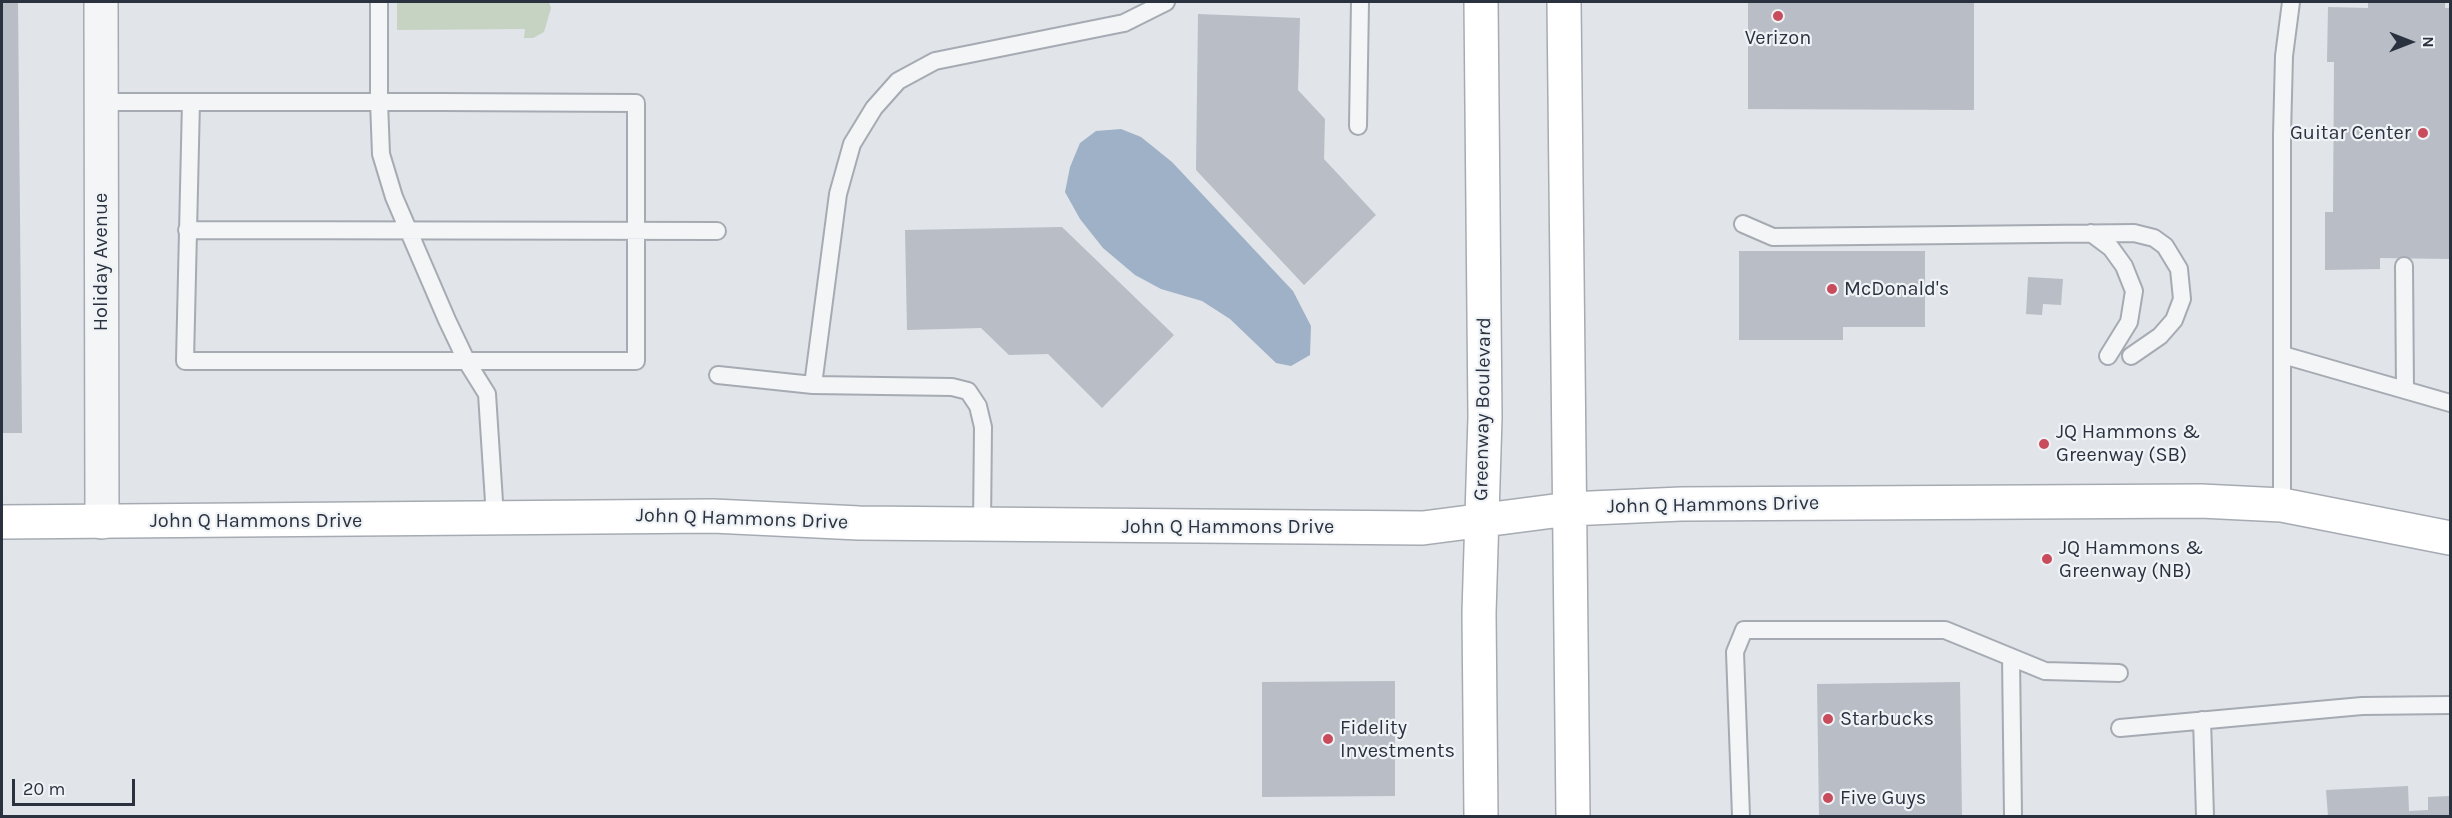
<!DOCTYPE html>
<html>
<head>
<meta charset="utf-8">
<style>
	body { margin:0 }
	#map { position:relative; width:2452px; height:818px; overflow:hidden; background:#e1e4e9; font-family:Karla,sans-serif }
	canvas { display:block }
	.frame { position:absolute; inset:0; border:3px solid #2a3240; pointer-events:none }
	.north { position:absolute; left:2380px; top:12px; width:60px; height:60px; -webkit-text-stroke:4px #f0f3f6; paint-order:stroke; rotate:90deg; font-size:16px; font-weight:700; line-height:24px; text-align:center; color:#2a3240 }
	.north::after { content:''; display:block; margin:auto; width:21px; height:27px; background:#2a3240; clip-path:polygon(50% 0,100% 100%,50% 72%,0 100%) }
	.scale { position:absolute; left:12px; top:779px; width:123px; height:27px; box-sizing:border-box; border:3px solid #2a3240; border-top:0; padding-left:8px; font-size:18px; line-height:21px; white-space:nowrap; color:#2a3240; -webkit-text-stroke:4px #f0f3f6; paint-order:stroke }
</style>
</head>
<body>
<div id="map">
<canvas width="2452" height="818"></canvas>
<div class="frame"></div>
<div class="north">N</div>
<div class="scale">20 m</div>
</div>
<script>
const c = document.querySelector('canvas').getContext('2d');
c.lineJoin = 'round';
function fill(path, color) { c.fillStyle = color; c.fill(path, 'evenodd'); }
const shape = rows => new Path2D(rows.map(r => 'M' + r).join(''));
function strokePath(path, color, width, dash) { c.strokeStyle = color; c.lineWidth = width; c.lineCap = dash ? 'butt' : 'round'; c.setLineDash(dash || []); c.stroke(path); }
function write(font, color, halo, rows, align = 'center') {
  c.font = font + ' Karla,sans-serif'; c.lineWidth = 4.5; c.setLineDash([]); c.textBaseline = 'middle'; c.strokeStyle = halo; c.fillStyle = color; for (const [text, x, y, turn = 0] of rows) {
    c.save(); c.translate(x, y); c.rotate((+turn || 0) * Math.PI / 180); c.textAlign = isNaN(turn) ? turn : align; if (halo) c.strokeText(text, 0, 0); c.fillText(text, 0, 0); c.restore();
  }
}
const green = shape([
	[397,2,549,2,551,8,544,32,533,38,524,38,525,29,397,30]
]);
const water = shape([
	[1121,129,1141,137,1172,162,1293,291,1311,326,1310,355,1291,366,1276,363,1230,319,1202,301,1161,289,1135,275,1103,248,1080,219,1065,192,1070,167,1080,143,1096,131]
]);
const building = shape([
	[2,2,18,2,22,433,2,433],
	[1748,2,1974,2,1974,110,1748,109],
	[2368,2,2445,3,2445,8,2450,8,2450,259,2380,258,2380,269,2325,270,2325,212,2333,212,2334,62,2327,62,2328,7,2368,8],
	[1198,14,1300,18,1298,90,1325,119,1324,159,1376,215,1304,285,1196,170],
	[1062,227,1174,335,1102,408,1048,354,1009,355,981,328,907,330,905,230],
	[1739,251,1925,251,1925,327,1843,327,1843,340,1739,340],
	[2028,277,2063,279,2061,305,2043,304,2042,315,2026,314],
	[1395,681,1395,796,1262,797,1262,682],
	[1960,682,1962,816,1819,816,1817,684],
	[2408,786,2409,811,2428,810,2428,797,2450,796,2450,816,2328,816,2326,790]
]);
const lane = shape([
	[379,2,379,102,381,154,394,197,447,320,467,362,487,394,495,517],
	[101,102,440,102,636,103,636,361,185,361,191,102],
	[1358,126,1360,2],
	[1743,224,1773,237,2134,233,2154,238,2165,246,2179,269,2182,299,2174,320,2160,336,2131,356],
	[187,230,717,231],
	[2091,233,2111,248,2124,266,2134,291,2129,322,2108,356],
	[2404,266,2405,390],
	[2283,355,2450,403],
	[718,375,813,385,952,387,968,391,978,406,983,427,982,525],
	[813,385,838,194,852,144,874,108,898,81,935,61,1124,23,1166,2],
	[2282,505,2282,135,2284,56,2291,2],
	[2011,657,2013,816],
	[2202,720,2205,816],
	[2120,728,2362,706,2450,705],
	[1741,816,1735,652,1744,630,1945,630,2045,671,2119,673]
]);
const street = shape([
	[101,2,102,522]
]);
const secondary = shape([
	[1564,2,1573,816],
	[2,522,713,516,859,523,1423,528,1569,509,1681,504,2201,501,2282,505,2450,538],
	[1481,816,1479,613,1485,417,1481,2]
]);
const markers = [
	[1778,16,6,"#c84c5c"],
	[2423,133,6,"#c84c5c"],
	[1832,289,6,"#c84c5c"],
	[2044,444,6,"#c84c5c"],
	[2047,559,6,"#c84c5c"],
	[1828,719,6,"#c84c5c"],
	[1328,739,6,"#c84c5c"],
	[1828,798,6,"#c84c5c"]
];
const poiNames = [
	["Verizon",1778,38,"center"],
	["Guitar Center",2411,133,"right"],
	["McDonald's",1844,289],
	["JQ Hammons &",2056,432],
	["Greenway (SB)",2056,455],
	["JQ Hammons &",2059,548],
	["Greenway (NB)",2059,571],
	["Starbucks",1840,719],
	["Fidelity",1340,728],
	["Investments",1340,751],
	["Five Guys",1840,798]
];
const streetNames = [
	["Holiday Avenue",101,262,-90],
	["Greenway Boulevard",1483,409,-89],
	["John Q Hammons Drive",1713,505,-1],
	["John Q Hammons Drive",742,519,2],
	["John Q Hammons Drive",256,521],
	["John Q Hammons Drive",1228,527]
];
fill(green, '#c6d2c2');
fill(water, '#9eb1c7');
fill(building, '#b8bdc6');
strokePath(lane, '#a6abb3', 20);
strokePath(street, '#a6abb3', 36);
strokePath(secondary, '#a6abb3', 36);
strokePath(lane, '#f3f5f7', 16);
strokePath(street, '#f3f5f7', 33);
strokePath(secondary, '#fff', 33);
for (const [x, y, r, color] of markers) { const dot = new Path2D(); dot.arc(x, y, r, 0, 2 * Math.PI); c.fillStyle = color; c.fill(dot); strokePath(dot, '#f0f3f6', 2); }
write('20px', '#2a3240', '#f0f3f6', poiNames, 'left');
write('20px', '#2a3240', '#f0f3f6', streetNames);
</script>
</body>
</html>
